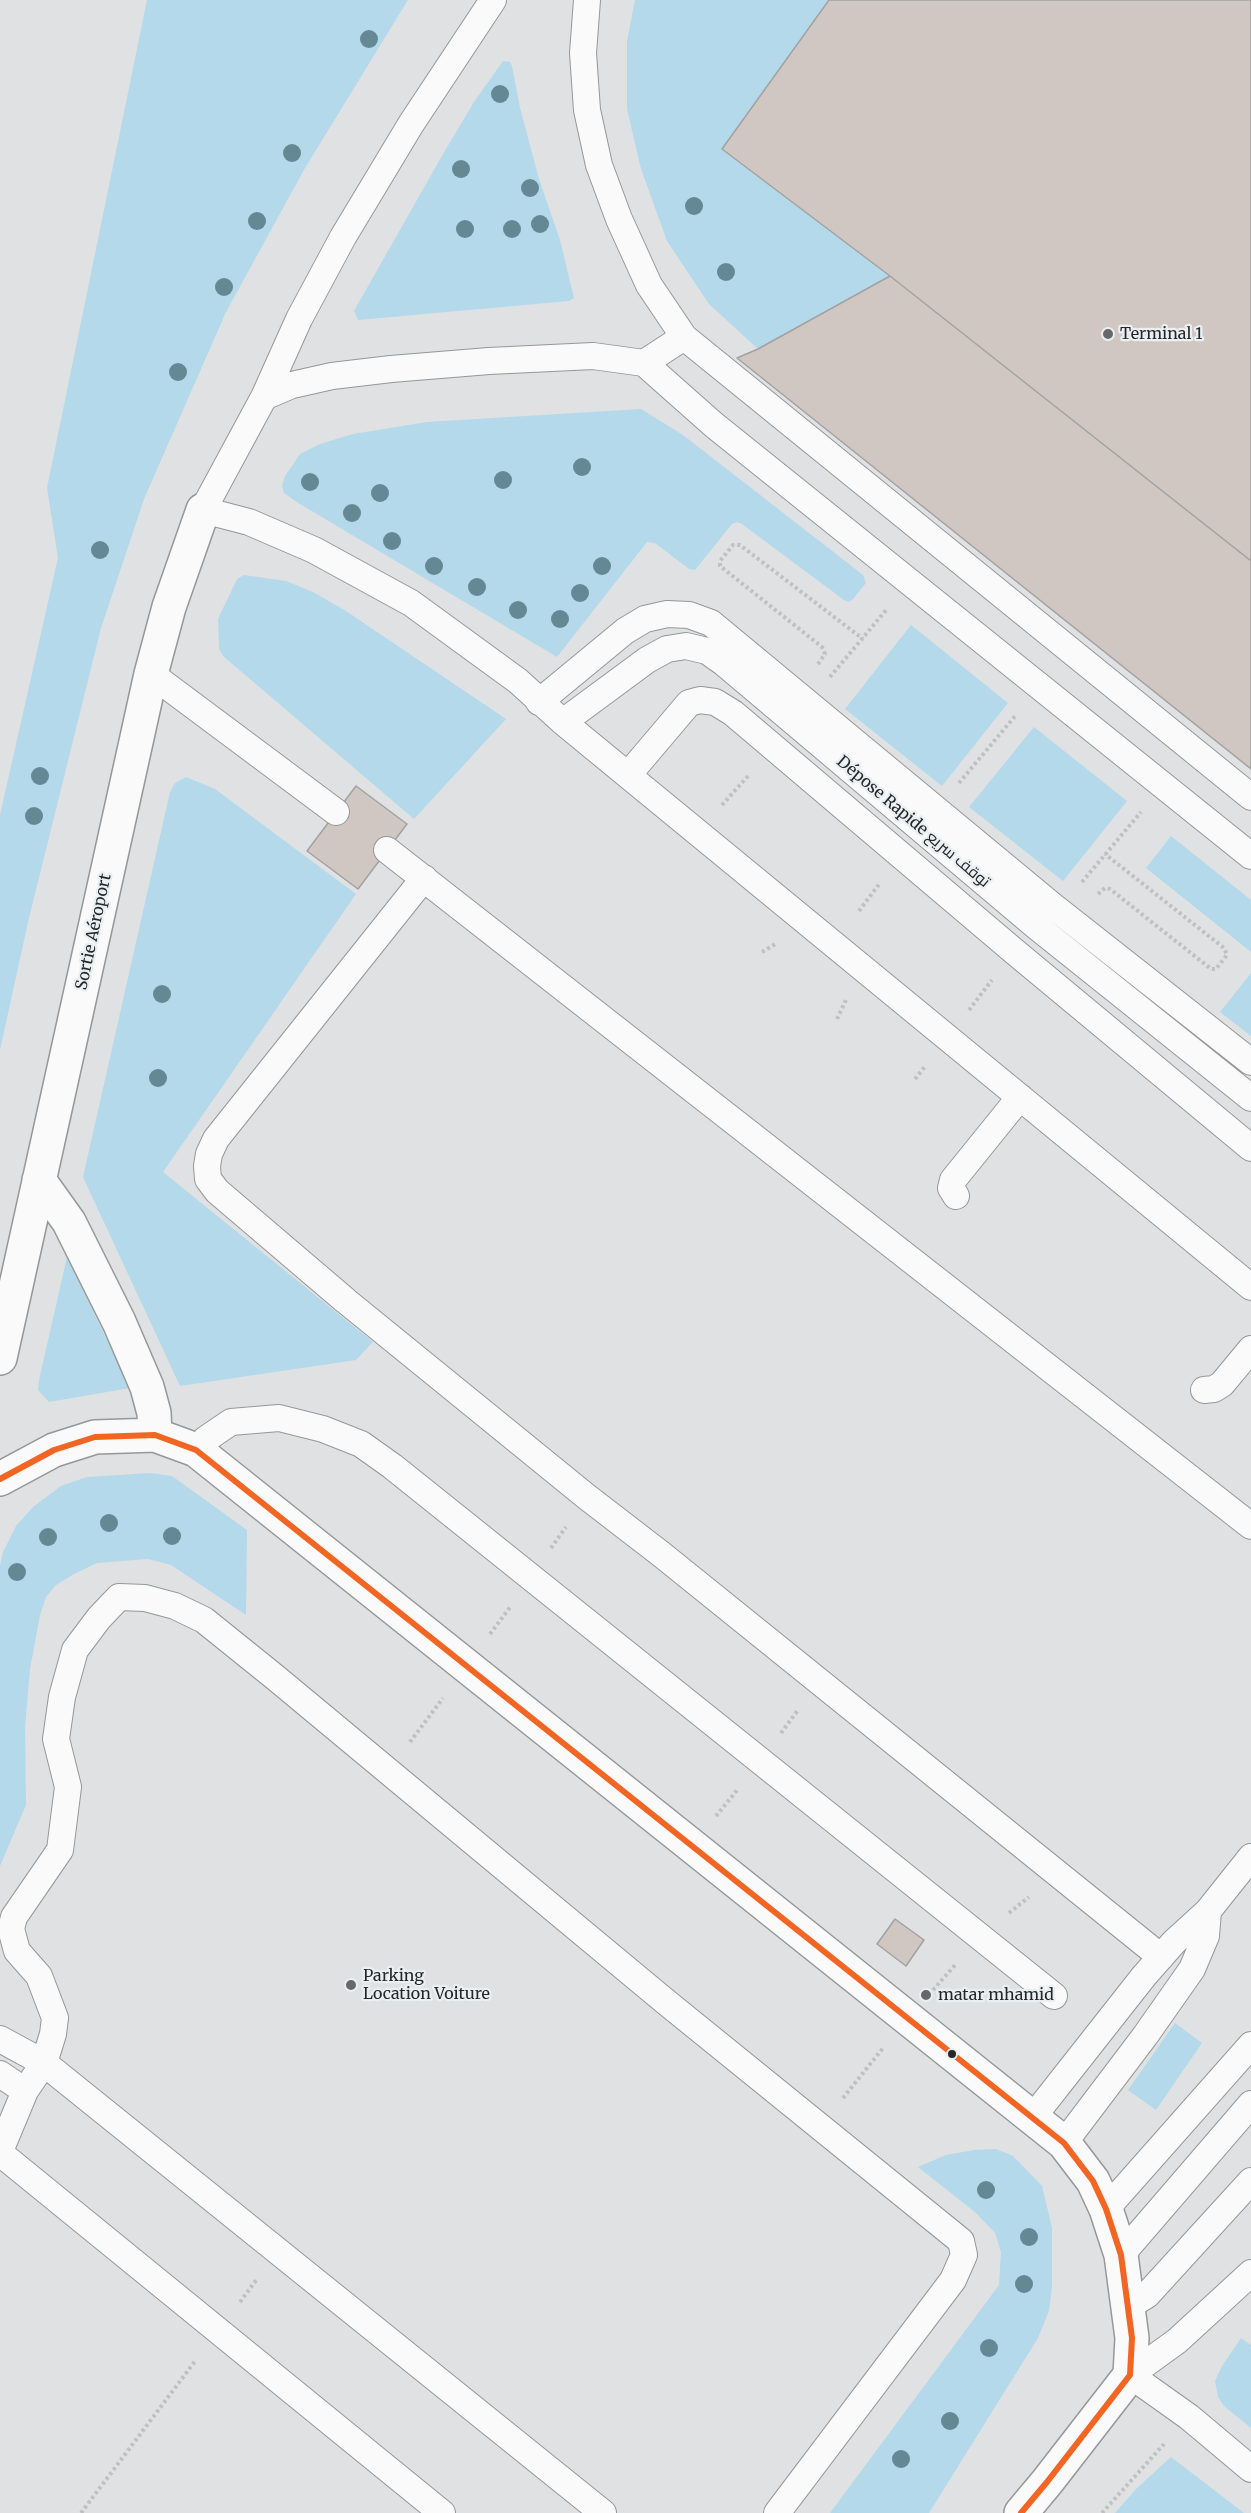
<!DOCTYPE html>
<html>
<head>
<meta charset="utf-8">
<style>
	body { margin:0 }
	canvas { display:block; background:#dfe1e3 }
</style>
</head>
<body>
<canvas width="1251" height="2513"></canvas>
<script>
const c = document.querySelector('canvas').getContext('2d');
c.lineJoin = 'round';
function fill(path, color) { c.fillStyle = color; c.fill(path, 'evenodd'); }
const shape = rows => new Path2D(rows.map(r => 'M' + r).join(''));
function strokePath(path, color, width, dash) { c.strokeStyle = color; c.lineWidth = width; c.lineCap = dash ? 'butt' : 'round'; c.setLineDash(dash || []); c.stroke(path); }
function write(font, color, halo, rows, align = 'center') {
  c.font = font + ' Merriweather,Cairo,serif'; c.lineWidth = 4.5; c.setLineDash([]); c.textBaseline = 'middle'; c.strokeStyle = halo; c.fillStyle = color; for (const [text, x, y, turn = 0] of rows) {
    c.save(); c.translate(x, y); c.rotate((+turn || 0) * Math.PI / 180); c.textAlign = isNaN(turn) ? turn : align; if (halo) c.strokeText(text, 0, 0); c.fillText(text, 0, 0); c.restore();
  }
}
const green = shape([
	[147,0,408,0,305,168,226,312,144,499,101,628,28,922,0,1050,0,815,58,558,47,488],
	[635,0,829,0,722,149,890,276,758,349,709,304,667,241,641,169,627,109,627,41],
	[503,61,510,62,512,66,520,108,539,179,560,240,574,298,569,301,358,320,354,311,443,154,474,102],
	[641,409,683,435,863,575,866,583,853,599,849,602,844,600,742,524,737,522,732,524,695,570,689,569,655,543,647,542,557,657,300,504,284,493,282,486,285,476,300,454,320,444,353,434,427,422],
	[244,575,286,581,313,592,346,611,506,719,414,819,223,656,219,649,218,619,237,579],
	[911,625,1008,703,942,786,845,709],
	[1034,727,1127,801,1063,881,969,807],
	[186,777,215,789,356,894,163,1172,373,1342,356,1360,180,1386,83,1177,170,792,175,783],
	[1171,836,1251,900,1251,952,1146,868],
	[1251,973,1251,1036,1220,1012],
	[67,1257,130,1388,49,1402,38,1390,39,1380],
	[150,1473,172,1476,247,1530,246,1615,171,1565,148,1559,97,1563,74,1574,56,1585,46,1597,40,1615,30,1669,25,1728,26,1805,0,1866,0,1565,3,1552,16,1526,33,1507,61,1486,87,1477],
	[1175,2023,1202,2043,1156,2110,1128,2090],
	[996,2149,1013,2156,1042,2186,1052,2228,1052,2286,1049,2311,1038,2338,929,2513,830,2513,999,2285,1001,2252,995,2233,976,2213,918,2167,946,2155,974,2150],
	[1241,2338,1251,2345,1251,2428,1224,2406,1218,2397,1215,2381,1222,2366],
	[1171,2457,1244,2513,1115,2513,1136,2489]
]);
const building = shape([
	[829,0,1251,0,1251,561,890,276,722,149,829,0],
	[890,276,1251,561,1251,769,737,358,758,349,890,276],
	[356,786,407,824,358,889,307,851,356,786],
	[895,1919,924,1940,906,1966,877,1944,895,1919]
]);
const path = shape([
	[818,664,825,654,822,647,720,566,720,561,733,545,740,545,863,639],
	[830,677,887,609],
	[959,783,1016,715],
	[722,805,749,775],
	[1082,882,1141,812],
	[1098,894,1105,888,1110,889,1211,969,1216,969,1227,955,1224,948,1105,854],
	[859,911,880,883],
	[762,952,777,943],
	[969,1010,992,980],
	[837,1019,846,1000],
	[915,1079,926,1065],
	[551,1548,566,1527],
	[490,1634,511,1606],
	[781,1733,798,1710],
	[410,1742,443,1698],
	[716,1816,738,1789],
	[1009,1913,1029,1897],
	[933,1990,956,1964],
	[843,2098,883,2048],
	[240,2302,257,2279],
	[81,2513,196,2360],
	[1102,2513,1164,2444]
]);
const lane = shape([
	[493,0,411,124,343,237,299,319,264,397,203,510,249,522,314,550,411,603,518,681,563,722,1251,1287],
	[587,0,583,53,587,110,599,165,619,219,649,285,684,337,1251,797],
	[644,363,684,337],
	[264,397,292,385,332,376,391,369,489,361,593,356,644,363,714,425,1251,856],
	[151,674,336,812],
	[539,702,625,631,645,619,667,614,689,615,711,623,1054,907,1251,1062],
	[563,722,647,660,667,649,686,646,707,651,724,663,1036,926,1251,1098],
	[628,775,689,703,700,700,715,702,733,713,1015,952,1251,1148],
	[387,850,1251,1526],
	[424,878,216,1139,209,1154,207,1166,208,1179,217,1191,346,1301,587,1497,661,1554,1161,1957],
	[956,1196,951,1188,953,1180,1020,1097],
	[1204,1390,1214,1389,1222,1384,1251,1349],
	[196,1450,206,1439,231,1422,279,1418,323,1429,361,1444,392,1466,1054,1996],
	[0,2039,44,2063,603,2513],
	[0,2074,25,2091],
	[1033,2117,1144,1976,1174,1942,1208,1911,1251,1857],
	[1064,2143,1145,2036,1192,1969,1206,1936,1208,1911],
	[0,2151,25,2091,44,2063,53,2034,55,2018,39,1976,17,1951,11,1929,14,1917,60,1850,68,1787,56,1739,62,1697,75,1650,99,1618,119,1597,145,1598,175,1606,204,1620,276,1678,666,2002,961,2241,964,2255,953,2280,777,2513],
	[0,2153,442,2513],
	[1106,2209,1251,2045],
	[1121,2255,1251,2104],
	[1251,2273,1177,2341,1130,2375,1189,2417,1251,2469],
	[1129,2306,1147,2295,1251,2181]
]);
const street = shape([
	[39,1180,69,1222,119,1322,147,1387,154,1413,155,1435],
	[0,1358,151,674,169,607,203,510],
	[0,1479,54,1450,95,1437,155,1435,196,1450,1064,2143,1093,2181,1106,2209,1121,2255,1132,2338,1130,2375,1047,2482,1021,2513]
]);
const bus1 = shape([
	[0,1479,54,1450,95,1437,155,1435,196,1450,1064,2143,1093,2181,1106,2209,1121,2255,1132,2338,1130,2375,1047,2482,1021,2513]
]);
const trees = [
	[369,39],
	[500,94],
	[292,153],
	[461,169],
	[530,188],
	[694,206],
	[257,221],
	[540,224],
	[465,229],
	[512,229],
	[726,272],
	[224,287],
	[178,372],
	[582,467],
	[503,480],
	[310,482],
	[380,493],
	[352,513],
	[392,541],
	[100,550],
	[434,566],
	[602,566],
	[477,587],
	[580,593],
	[518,610],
	[560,619],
	[40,776],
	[34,816],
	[162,994],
	[158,1078],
	[109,1523],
	[172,1536],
	[48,1537],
	[17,1572],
	[986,2190],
	[1029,2237],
	[1024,2284],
	[989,2348],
	[950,2421],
	[901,2459]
];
const markers = [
	[1108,334,6,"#666869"],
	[351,1985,6,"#666869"],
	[926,1995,6,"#666869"],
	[952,2054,5,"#252728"]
];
const poiNames = [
	["Terminal 1",1120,334],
	["Parking",363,1976],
	["Location Voiture",363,1994],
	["matar mhamid",938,1995]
];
const streetNames = [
	["Dépose Rapide توقف سريع",913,822,40],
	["Sortie Aéroport",94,932,-78]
];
fill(green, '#b4d9eb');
fill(building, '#d1c7c2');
strokePath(building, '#a2a2a2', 1.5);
strokePath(lane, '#959798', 28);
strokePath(street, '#959798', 36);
strokePath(path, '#c0c0c0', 4, [3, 3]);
strokePath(lane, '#fafafb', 26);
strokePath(street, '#fafafb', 33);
strokePath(bus1, '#f26522', 6);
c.fillStyle = '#658895';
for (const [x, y] of trees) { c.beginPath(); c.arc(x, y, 9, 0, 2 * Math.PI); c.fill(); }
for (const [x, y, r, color] of markers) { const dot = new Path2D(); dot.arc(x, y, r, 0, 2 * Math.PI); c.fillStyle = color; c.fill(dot); strokePath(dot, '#eaf0f2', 2); }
write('16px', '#252728', '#eaf0f2', poiNames, 'left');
write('16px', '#252728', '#eaf0f2', streetNames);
</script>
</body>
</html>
